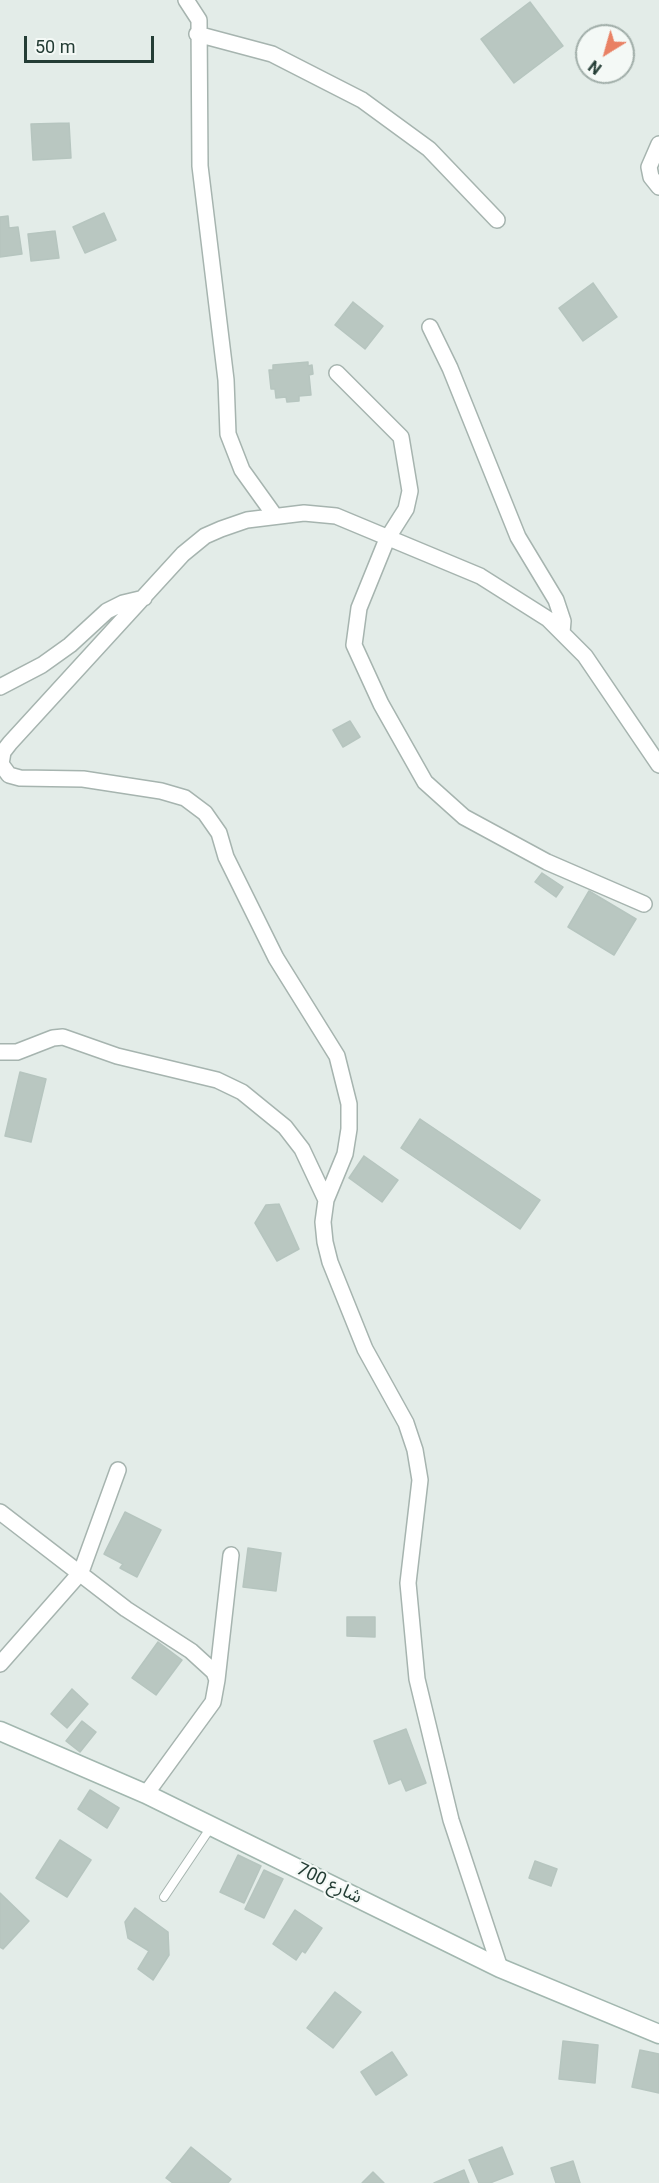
<!DOCTYPE html>
<html>
<head>
<meta charset="utf-8">
<style>
	body { margin:0 }
	#map { position:relative; width:659px; height:2183px; overflow:hidden; background:#e3ece8; font-family:Roboto,sans-serif }
	canvas { display:block }
	.north { position:absolute; left:575px; top:24px; width:60px; height:60px; box-sizing:border-box; background:#f4f9f6; border:2px solid #a1aea9; border-radius:50%; rotate:217deg; font-size:16px; font-weight:700; line-height:24px; text-align:center; color:#243d35 }
	.north::after { content:''; display:block; margin:auto; width:21px; height:27px; background:#e98164; clip-path:polygon(50% 0,100% 100%,50% 72%,0 100%) }
	.scale { position:absolute; left:24px; top:36px; width:130px; height:27px; box-sizing:border-box; border:3px solid #243d35; border-top:0; padding-left:8px; font-size:18px; line-height:21px; white-space:nowrap; color:#243d35; -webkit-text-stroke:4px #f4f9f6; paint-order:stroke }
</style>
</head>
<body>
<div id="map">
<canvas width="659" height="2183"></canvas>
<div class="north">N</div>
<div class="scale">50 m</div>
</div>
<script>
const c = document.querySelector('canvas').getContext('2d');
c.lineJoin = 'round';
function fill(path, color) { c.fillStyle = color; c.fill(path, 'evenodd'); }
const shape = rows => new Path2D(rows.map(r => 'M' + r).join(''));
function strokePath(path, color, width, dash) { c.strokeStyle = color; c.lineWidth = width; c.lineCap = dash ? 'butt' : 'round'; c.setLineDash(dash || []); c.stroke(path); }
function write(font, color, halo, rows, align = 'center') {
  c.font = font + ' Roboto,"Noto Sans Arabic",sans-serif'; c.lineWidth = 4.5; c.setLineDash([]); c.textBaseline = 'middle'; c.strokeStyle = halo; c.fillStyle = color; for (const [text, x, y, turn = 0] of rows) {
    c.save(); c.translate(x, y); c.rotate((+turn || 0) * Math.PI / 180); c.textAlign = isNaN(turn) ? turn : align; if (halo) c.strokeText(text, 0, 0); c.fillText(text, 0, 0); c.restore();
  }
}
const building = shape([
	[530,2,563,46,514,83,481,39,530,2],
	[69,123,71,158,33,160,31,124,69,123],
	[104,213,116,240,85,253,73,227,104,213],
	[8,216,9,228,18,227,22,254,0,257,0,217,8,216],
	[55,231,59,258,31,261,28,234,55,231],
	[593,283,617,317,583,341,559,308,593,283],
	[353,302,383,326,365,349,335,325,353,302],
	[308,362,308,366,312,365,313,374,309,375,311,395,299,396,299,401,287,402,286,397,276,398,275,389,271,389,269,370,273,370,273,365,308,362],
	[350,721,360,737,343,747,333,730,350,721],
	[542,873,563,887,556,897,535,882,542,873],
	[589,891,636,919,614,955,568,927,589,891],
	[20,1072,46,1079,31,1142,5,1136,20,1072],
	[420,1119,540,1200,520,1229,401,1148,420,1119],
	[364,1156,398,1180,382,1202,349,1178,364,1156],
	[279,1204,299,1249,277,1261,255,1223,266,1205,279,1204],
	[125,1512,161,1530,137,1577,120,1568,123,1564,104,1554,125,1512],
	[248,1548,281,1553,276,1591,243,1587,248,1548],
	[347,1617,375,1617,375,1637,347,1636,347,1617],
	[158,1642,182,1660,156,1695,132,1678,158,1642],
	[72,1689,88,1704,67,1728,51,1714,72,1689],
	[82,1721,96,1732,80,1752,66,1741,82,1721],
	[406,1729,426,1783,406,1791,401,1779,389,1784,374,1741,406,1729],
	[90,1790,119,1808,107,1828,78,1809,90,1790],
	[60,1840,91,1860,67,1897,36,1878,60,1840],
	[238,1855,261,1866,244,1903,220,1892,238,1855],
	[535,1861,557,1869,551,1886,529,1878,535,1861],
	[264,1870,283,1879,264,1918,245,1909,264,1870],
	[0,1893,29,1921,3,1949,0,1947,0,1893],
	[135,1908,168,1932,169,1955,153,1980,138,1969,149,1951,128,1938,125,1922,135,1908],
	[295,1910,322,1928,305,1953,302,1951,296,1960,273,1944,295,1910],
	[335,1992,361,2012,333,2048,307,2028,335,1992],
	[563,2041,598,2045,595,2083,559,2079,563,2041],
	[640,2050,659,2054,659,2093,632,2087,640,2050],
	[392,2052,407,2075,376,2095,361,2072,392,2052],
	[191,2147,231,2179,228,2183,173,2183,166,2178,191,2147],
	[502,2147,513,2174,490,2183,479,2183,469,2160,502,2147],
	[573,2161,580,2183,556,2183,551,2168,573,2161],
	[464,2170,469,2183,434,2183,464,2170],
	[373,2172,384,2183,362,2183,373,2172]
]);
const service = shape([
	[164,1897,211,1827]
]);
const minor = shape([
	[186,0,199,20,200,166,226,380,228,434,242,470,275,516],
	[197,34,272,54,362,100,429,149,497,220],
	[659,144,649,167,651,177,659,187],
	[430,327,450,368,518,537,556,600,563,621,562,633],
	[337,373,401,437,410,491,406,509,387,539,359,608,354,645,381,704,425,782,464,817,547,862,644,904],
	[0,687,42,665,70,645,107,611,123,603,144,598],
	[0,1052,17,1052,53,1038,63,1037,117,1056,217,1080,242,1092,285,1127,302,1149,326,1200],
	[0,1512,126,1609,191,1651,214,1672,217,1680,213,1702,146,1794],
	[0,1664,81,1572,118,1470],
	[217,1680,231,1555],
	[500,1968,451,1820,417,1679,408,1583,420,1480,415,1450,406,1423,365,1349,330,1262,325,1242,323,1222,326,1200,345,1154,349,1129,349,1104,337,1056,276,958,226,857,219,833,205,813,185,798,161,791,83,779,20,778,9,775,1,764,3,752,10,743,183,554,205,536,221,529,247,520,304,513,336,516,480,576,548,619,585,656,659,765]
]);
const secondary = shape([
	[0,1731,146,1794,500,1968,659,2034]
]);
const streetNames = [
	["شارع 700",329,1884,26]
];
fill(building, '#b9c7c1');
strokePath(building, '#b6c5bf', 1.5);
strokePath(service, '#a6b4af', 10);
strokePath(minor, '#a6b4af', 18);
strokePath(secondary, '#a2b7af', 21);
strokePath(service, '#fff', 8);
strokePath(minor, '#fff', 15);
strokePath(secondary, '#fff', 18);
write('18px', '#243d35', '#f4f9f6', streetNames);
</script>
</body>
</html>
